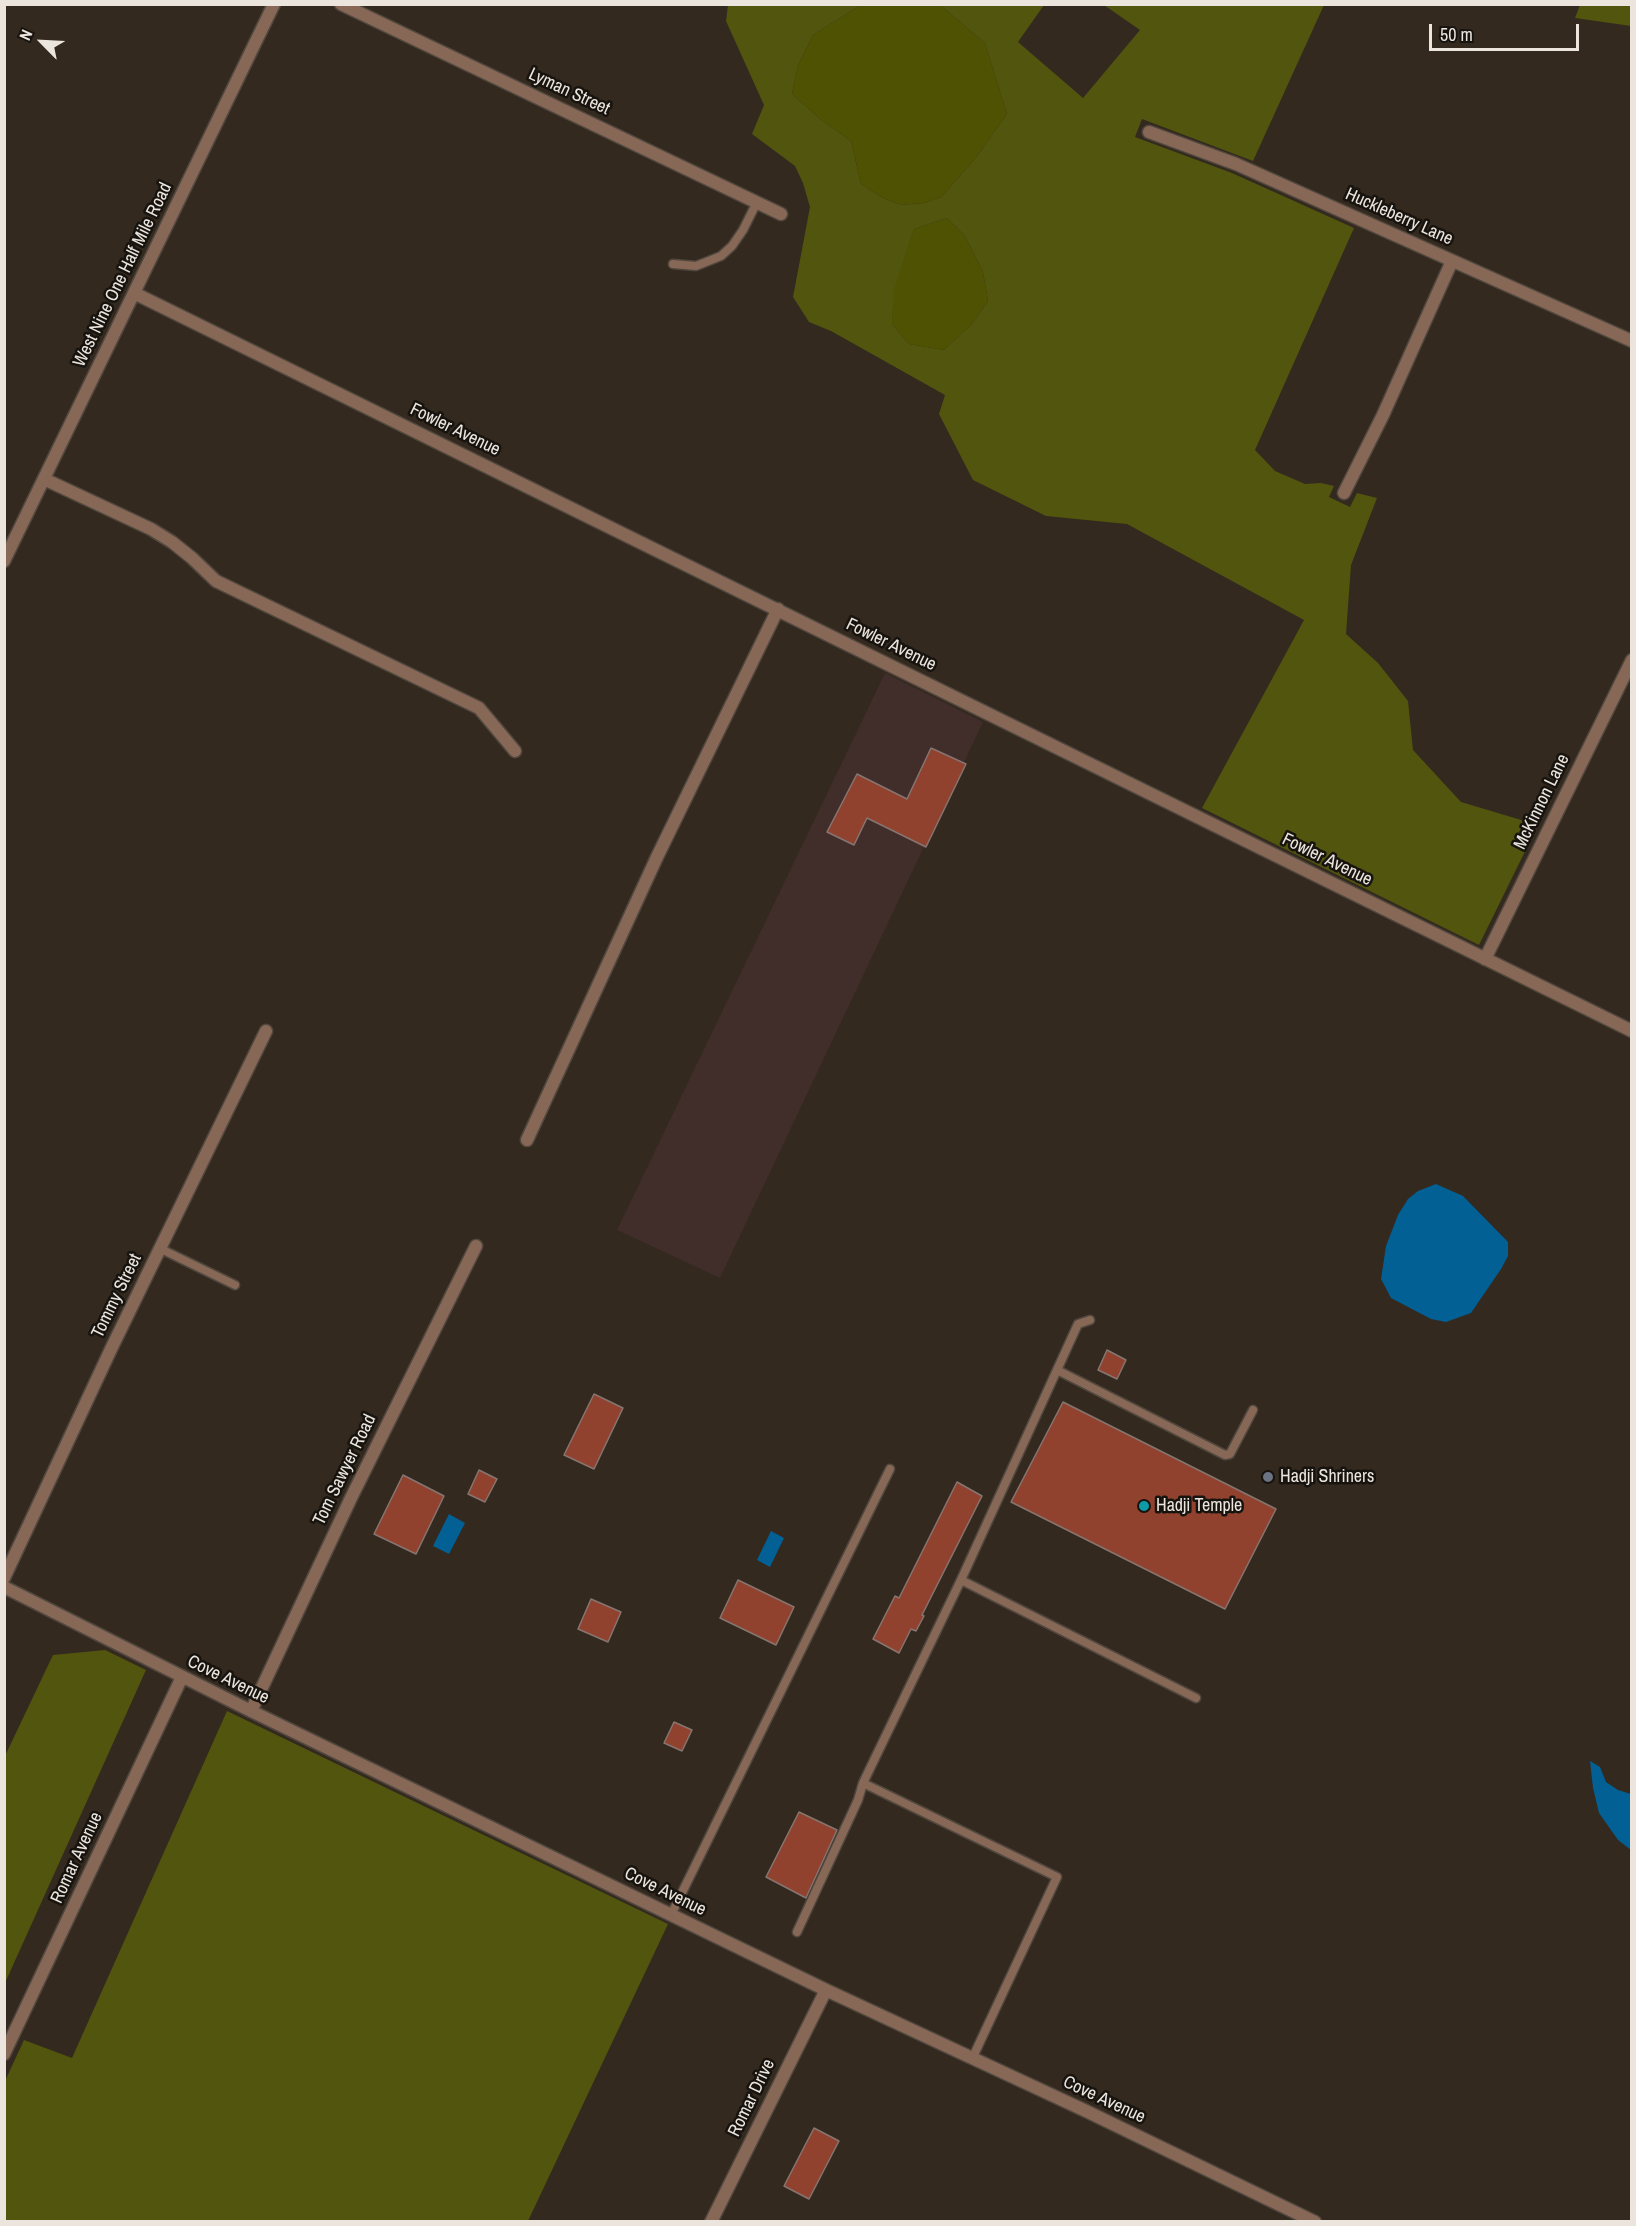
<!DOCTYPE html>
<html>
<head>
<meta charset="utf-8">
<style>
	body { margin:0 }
	#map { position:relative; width:1636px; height:2226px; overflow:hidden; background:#33291f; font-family:"Archivo Narrow",sans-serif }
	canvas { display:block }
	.frame { position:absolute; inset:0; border:6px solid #ebe5de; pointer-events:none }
	.north { position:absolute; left:12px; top:12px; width:60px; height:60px; -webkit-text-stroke:4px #17130e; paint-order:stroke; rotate:294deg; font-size:16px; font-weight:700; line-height:24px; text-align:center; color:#ebe5de }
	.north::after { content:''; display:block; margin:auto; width:21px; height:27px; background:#ebe5de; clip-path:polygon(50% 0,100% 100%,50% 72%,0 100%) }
	.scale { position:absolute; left:1429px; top:24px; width:150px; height:27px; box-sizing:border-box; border:3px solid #ebe5de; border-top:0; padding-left:8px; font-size:18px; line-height:21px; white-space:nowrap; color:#ebe5de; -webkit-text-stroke:4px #17130e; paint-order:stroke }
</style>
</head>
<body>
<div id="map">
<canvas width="1636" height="2226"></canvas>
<div class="frame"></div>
<div class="north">N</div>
<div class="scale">50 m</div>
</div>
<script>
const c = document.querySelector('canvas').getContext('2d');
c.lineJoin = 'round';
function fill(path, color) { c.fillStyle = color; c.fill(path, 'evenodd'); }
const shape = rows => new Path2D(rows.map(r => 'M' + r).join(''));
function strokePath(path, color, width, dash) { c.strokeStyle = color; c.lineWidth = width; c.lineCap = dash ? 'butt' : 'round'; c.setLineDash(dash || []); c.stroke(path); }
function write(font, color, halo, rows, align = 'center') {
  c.font = font + ' "Archivo Narrow",sans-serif'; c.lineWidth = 5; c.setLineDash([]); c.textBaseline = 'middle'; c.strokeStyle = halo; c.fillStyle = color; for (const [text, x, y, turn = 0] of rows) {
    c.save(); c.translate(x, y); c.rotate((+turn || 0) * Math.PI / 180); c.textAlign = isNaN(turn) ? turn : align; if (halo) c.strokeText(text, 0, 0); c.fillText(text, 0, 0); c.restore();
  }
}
const commercial = shape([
	[885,673,983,722,720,1278,617,1230]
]);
const green = shape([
	[865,4,940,5,985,43,1007,114,975,159,941,197,924,203,901,205,881,197,861,184,851,141,820,119,792,94,798,65,813,35,859,6],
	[947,218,965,236,983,272,988,301,971,325,944,350,909,344,892,324,893,290,914,229]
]);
const forest = shape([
	[728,5,865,5,859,6,813,35,798,65,792,94,820,119,851,141,861,184,881,197,901,205,924,203,941,197,975,159,1007,114,985,43,940,5,1044,5,1018,42,1083,98,1140,30,1104,5,1324,5,1253,161,1142,119,1135,137,1232,173,1354,228,1255,450,1275,471,1305,484,1321,483,1334,486,1329,497,1350,507,1357,493,1377,498,1351,565,1346,634,1378,663,1408,701,1413,750,1461,802,1538,825,1479,945,1202,808,1304,620,1127,524,1046,516,973,480,939,414,945,395,831,331,809,322,793,297,810,207,803,183,795,166,752,134,764,105,726,21],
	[947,218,965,236,983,272,988,301,971,325,944,350,909,344,892,324,894,290,914,229],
	[1580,5,1631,5,1631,26,1575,18],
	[105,1650,146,1670,5,1983,5,1756,53,1655],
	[227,1711,668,1924,528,2221,5,2221,5,2081,24,2040,72,2058]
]);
const water = shape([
	[1436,1184,1463,1196,1508,1242,1508,1256,1501,1269,1471,1313,1446,1322,1431,1319,1391,1298,1381,1279,1386,1246,1398,1215,1408,1199,1418,1191],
	[449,1514,465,1523,449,1554,433,1546],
	[771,1531,784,1538,770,1567,757,1560],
	[1590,1761,1600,1767,1606,1782,1618,1790,1631,1794,1631,1850,1618,1840,1599,1813,1593,1788]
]);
const building = shape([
	[931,748,966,764,926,847,867,818,854,845,827,832,857,774,907,799,931,748],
	[1107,1350,1126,1360,1117,1379,1098,1370,1107,1350],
	[594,1394,623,1408,594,1469,564,1455,594,1394],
	[1063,1402,1276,1509,1225,1609,1011,1502,1063,1402],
	[479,1470,497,1479,485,1502,468,1494,479,1470],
	[403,1475,444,1496,416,1554,374,1534,403,1475],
	[957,1482,982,1496,922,1615,924,1616,916,1631,911,1629,899,1653,873,1639,895,1596,899,1598,957,1482],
	[738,1580,794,1607,776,1645,720,1618,738,1580],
	[591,1599,621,1612,608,1642,578,1629,591,1599],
	[674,1722,692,1730,682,1751,664,1743,674,1722],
	[799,1812,837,1830,806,1898,766,1877,799,1812],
	[814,2128,839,2141,809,2199,784,2186,814,2128]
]);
const service = shape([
	[673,264,696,266,721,256,732,246,743,230,757,202],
	[161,1249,235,1285],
	[1057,1370,1225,1455,1230,1454,1253,1410],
	[961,1580,1196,1698],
	[863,1783,961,1580,1078,1324,1090,1320],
	[671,1915,890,1469],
	[797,1932,858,1800,863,1783,1057,1877,972,2059]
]);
const minor = shape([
	[341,4,781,214],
	[1149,132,1236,164,1632,341],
	[44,479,151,529,172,542,192,558,216,581,479,708,515,751],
	[1344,493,1383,415,1452,261],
	[1485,959,1632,660],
	[527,1140,657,857,778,609],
	[4,1578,112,1347,266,1031],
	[4,1587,251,1711,826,1990,1086,2111,1315,2222],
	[251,1711,351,1498,476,1246],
	[4,2054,182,1677],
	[711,2222,826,1990]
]);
const tertiary = shape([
	[134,293,1632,1031],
	[4,561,274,4]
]);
const markers = [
	[1268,1477,6,"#6b7280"],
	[1144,1506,6,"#0f9aa8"]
];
const streetNames = [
	["Lyman Street",569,92,25],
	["Huckleberry Lane",1399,217,24],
	["West Nine One Half Mile Road",123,275,-64],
	["Fowler Avenue",455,430,26],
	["Fowler Avenue",891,645,26],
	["McKinnon Lane",1542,802,-64],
	["Fowler Avenue",1327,860,26],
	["Tommy Street",117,1296,-64],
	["Tom Sawyer Road",345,1470,-64],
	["Cove Avenue",228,1680,26],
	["Romar Avenue",77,1858,-65],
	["Cove Avenue",665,1892,26],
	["Romar Drive",752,2098,-64],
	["Cove Avenue",1104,2100,25]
];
const poiNames = [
	["Hadji Shriners",1280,1477],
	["Hadji Temple",1156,1506]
];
fill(commercial, '#412d2a');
fill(green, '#4f5203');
fill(forest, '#52550e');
fill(water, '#026094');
fill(building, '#91422f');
strokePath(building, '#867570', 1.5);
strokePath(service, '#50473e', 11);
strokePath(minor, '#50473e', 15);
strokePath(tertiary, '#50473e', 15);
strokePath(service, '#876755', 8);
strokePath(minor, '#876755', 12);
strokePath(tertiary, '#876755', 12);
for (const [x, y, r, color] of markers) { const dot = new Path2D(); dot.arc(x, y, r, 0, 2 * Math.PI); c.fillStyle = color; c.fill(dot); strokePath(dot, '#17130e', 2); }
write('18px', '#ebe5de', '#17130e', streetNames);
write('18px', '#ebe5de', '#17130e', poiNames, 'left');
</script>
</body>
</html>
